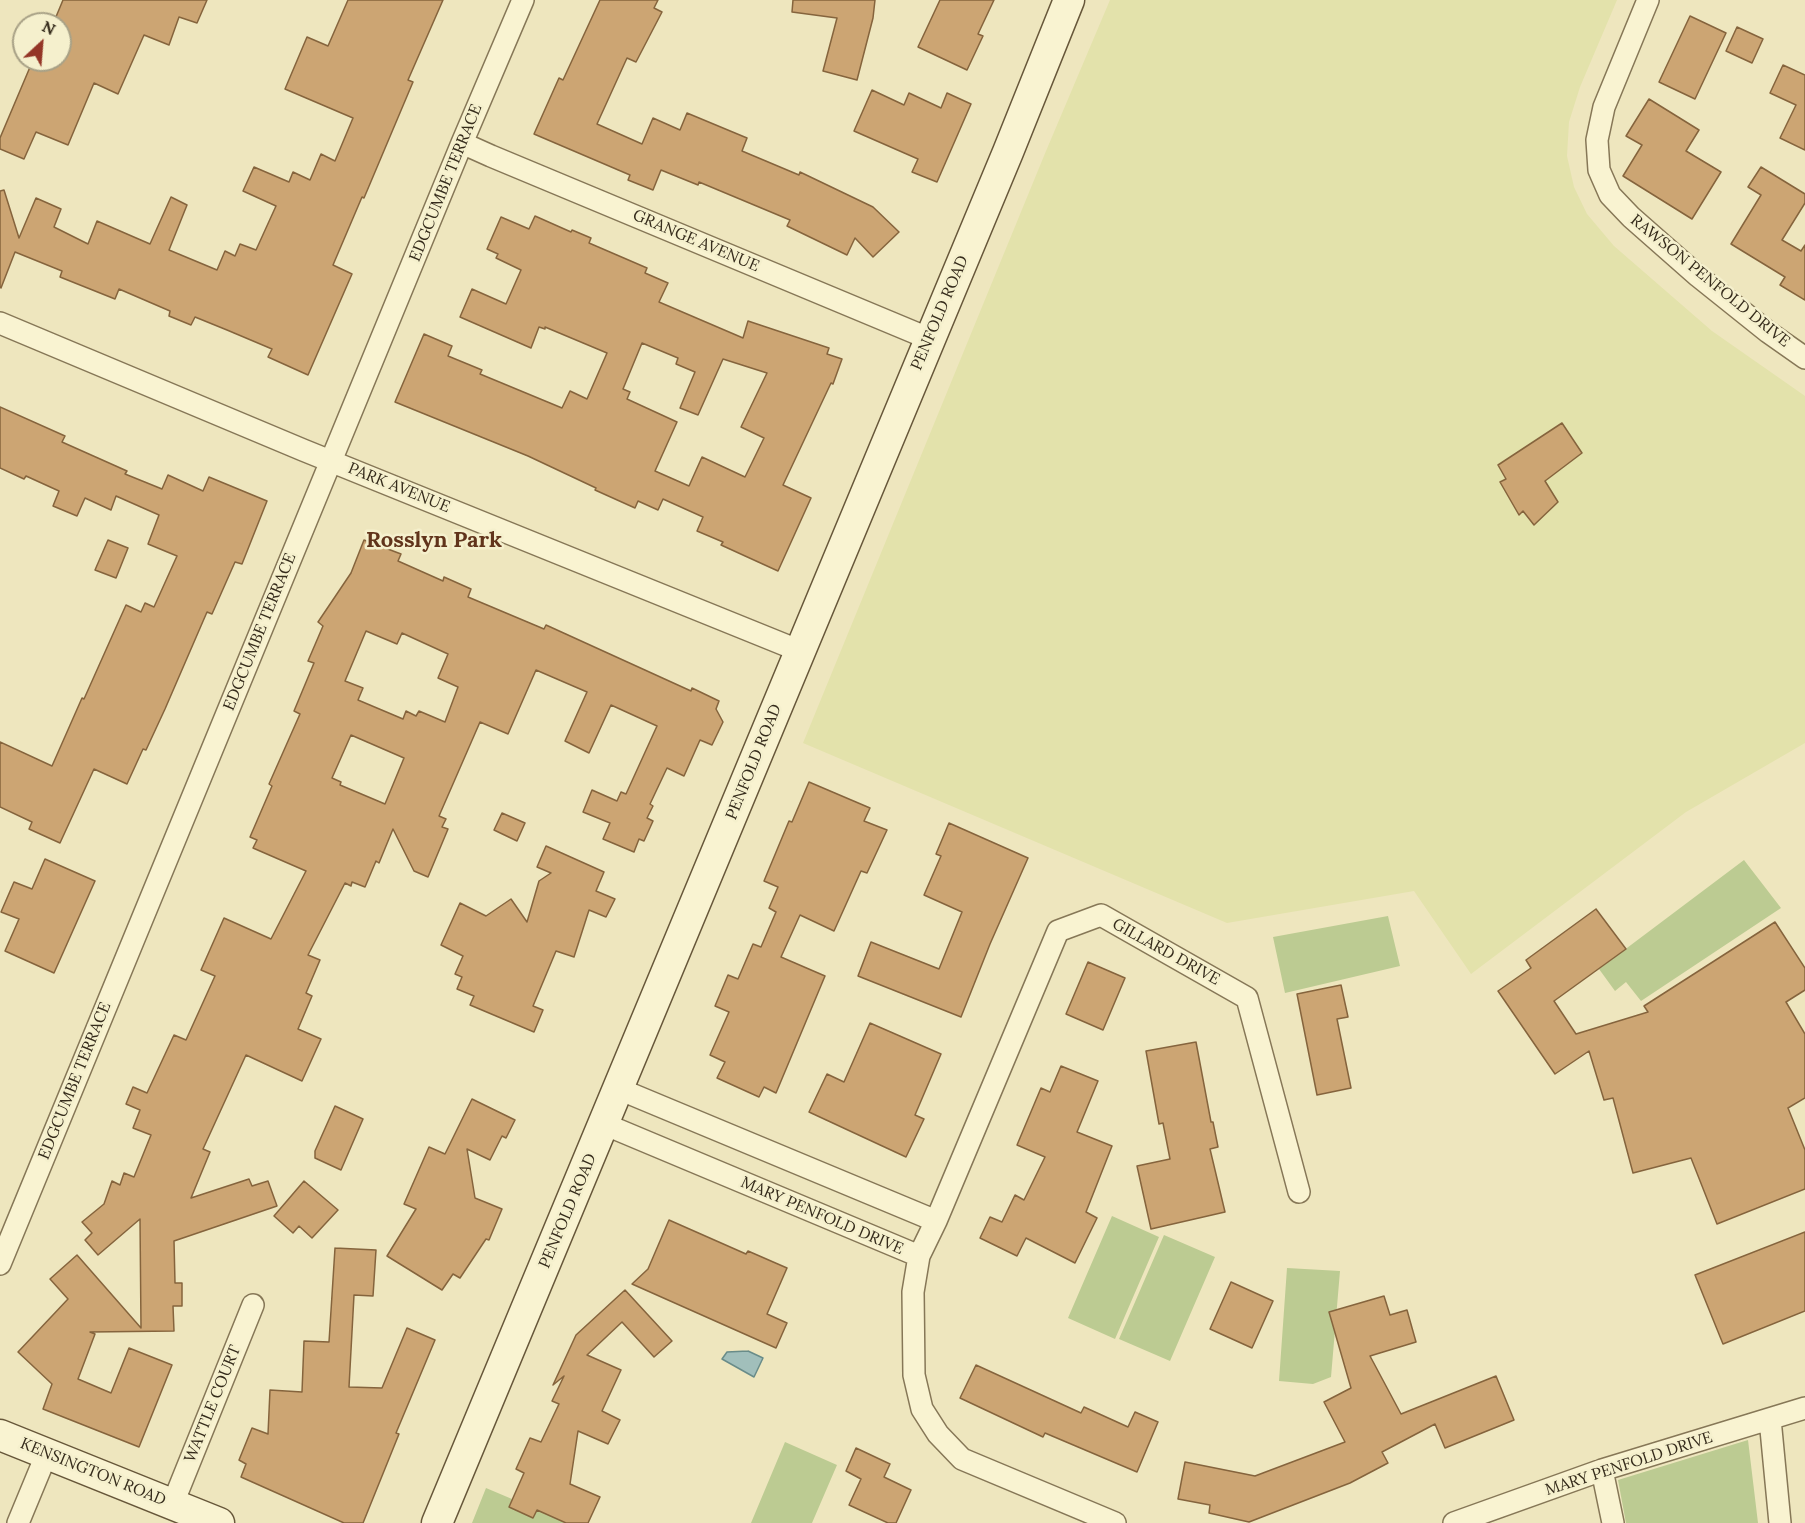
<!DOCTYPE html>
<html>
<head>
<meta charset="utf-8">
<style>
	body { margin:0 }
	#map { position:relative; width:1805px; height:1523px; overflow:hidden; background:#eee6be; font-family:Lora,serif }
	canvas { display:block }
	.north { position:absolute; left:12px; top:12px; width:60px; height:60px; box-sizing:border-box; background:#f5f0cd; border:2px solid #a8a186; border-radius:50%; rotate:26deg; font-size:16px; font-weight:700; line-height:24px; text-align:center; color:#352b1b }
	.north::after { content:''; display:block; margin:auto; width:21px; height:27px; background:#943627; clip-path:polygon(50% 0,100% 100%,50% 72%,0 100%) }
</style>
</head>
<body>
<div id="map">
<canvas width="1805" height="1523"></canvas>
<div class="north">N</div>
</div>
<script>
const c = document.querySelector('canvas').getContext('2d');
c.lineJoin = 'round';
function fill(path, color) { c.fillStyle = color; c.fill(path, 'evenodd'); }
const shape = rows => new Path2D(rows.map(r => 'M' + r).join(''));
function strokePath(path, color, width, dash) { c.strokeStyle = color; c.lineWidth = width; c.lineCap = dash ? 'butt' : 'round'; c.setLineDash(dash || []); c.stroke(path); }
function write(font, color, halo, rows, align = 'center') {
  c.font = font + ' Lora,serif'; c.lineWidth = 5; c.setLineDash([]); c.textBaseline = 'middle'; c.strokeStyle = halo; c.fillStyle = color; for (const [text, x, y, turn = 0] of rows) {
    c.save(); c.translate(x, y); c.rotate((+turn || 0) * Math.PI / 180); c.textAlign = isNaN(turn) ? turn : align; if (halo) c.strokeText(text, 0, 0); c.fillText(text, 0, 0); c.restore();
  }
}
const farmland = shape([
	[1110,0,1617,0,1580,87,1569,122,1567,156,1574,187,1587,214,1614,246,1712,331,1805,396,1805,743,1686,812,1471,974,1414,891,1227,923,803,743,1046,151]
]);
const green = shape([
	[1744,860,1781,908,1641,1001,1626,982,1615,991,1599,969],
	[1388,916,1400,966,1285,993,1273,937],
	[1112,1216,1159,1237,1115,1339,1068,1318],
	[1164,1235,1215,1257,1170,1361,1119,1339],
	[1287,1268,1340,1271,1331,1377,1313,1384,1279,1381],
	[1748,1440,1758,1523,1626,1523,1618,1480],
	[785,1442,837,1465,812,1523,751,1523],
	[486,1488,512,1499,509,1507,533,1518,537,1510,566,1523,472,1523]
]);
const water = shape([
	[748,1351,763,1358,754,1377,722,1359,727,1352,748,1351]
]);
const building = shape([
	[63,0,207,0,197,23,179,17,169,45,144,35,118,94,94,83,68,145,36,132,24,159,0,149,0,138,33,60,60,60,60,24,53,24,63,0],
	[348,0,443,0,408,80,413,82,364,198,362,197,333,265,352,274,308,375,268,357,272,349,227,330,195,317,191,325,169,316,170,311,119,289,115,299,60,277,62,271,15,252,1,288,0,287,0,191,4,190,19,238,36,198,61,209,54,227,88,244,97,221,150,244,171,197,187,205,169,250,217,270,225,251,235,256,240,244,256,250,276,206,243,191,254,167,289,182,293,172,310,180,321,154,335,161,353,118,285,89,307,37,328,46,348,0],
	[600,0,658,0,654,8,662,12,636,62,627,58,597,124,642,144,653,118,680,130,687,113,747,138,742,151,799,175,800,172,873,207,899,232,873,257,855,238,847,255,787,226,790,220,699,182,698,185,661,170,653,190,628,180,630,175,534,134,559,78,563,80,600,0],
	[793,0,875,0,873,18,857,80,823,71,837,18,792,12,793,0],
	[940,0,994,0,978,34,983,36,967,70,918,47,940,0],
	[1690,16,1726,33,1695,99,1659,82,1690,16],
	[1737,27,1763,39,1752,63,1726,51,1737,27],
	[1783,65,1805,75,1805,150,1780,138,1796,105,1770,93,1783,65],
	[872,90,904,105,909,93,941,108,947,93,971,104,937,182,912,172,918,159,854,131,872,90],
	[1649,99,1699,130,1686,151,1721,172,1692,219,1623,176,1642,145,1626,136,1649,99],
	[1761,167,1805,194,1805,203,1782,240,1801,251,1805,245,1805,300,1780,285,1785,277,1731,244,1761,195,1748,187,1761,167],
	[535,216,571,232,572,230,591,238,589,243,647,268,645,273,668,283,659,302,743,338,748,321,829,348,827,354,842,359,833,384,831,383,783,485,811,498,778,571,721,545,723,542,697,531,703,517,663,499,658,510,638,501,635,508,595,490,596,488,528,456,395,402,424,334,452,346,448,356,482,370,480,374,562,408,570,391,587,399,607,353,545,327,545,329,539,327,531,348,460,317,472,289,506,304,521,270,496,258,498,254,487,249,501,217,529,229,535,216],
	[642,343,678,358,676,364,695,372,680,408,698,415,723,359,767,373,741,427,764,438,745,477,702,457,689,486,655,471,677,422,627,399,630,392,623,389,642,343],
	[0,407,65,436,62,442,127,471,125,474,162,489,168,475,203,491,209,477,267,501,242,564,235,562,212,614,207,612,165,709,146,750,143,749,127,784,94,769,60,843,29,829,32,822,0,807,0,742,52,766,82,698,84,699,126,605,141,612,145,603,154,607,177,556,148,544,159,515,116,496,111,510,85,498,77,516,53,506,59,491,26,476,24,479,0,468,0,407],
	[1562,423,1582,453,1545,481,1558,502,1534,525,1523,511,1519,515,1500,482,1506,479,1498,465,1562,423],
	[108,540,128,548,116,578,95,570,108,540],
	[364,540,401,554,398,561,443,581,444,577,471,589,468,597,544,629,546,625,691,691,692,688,719,701,716,709,723,722,712,745,700,740,684,776,667,768,650,804,653,806,647,818,653,821,644,841,639,839,634,852,603,839,610,823,583,812,592,790,617,801,621,792,626,794,657,726,611,705,589,753,565,741,587,692,536,670,508,734,480,722,439,816,446,819,442,827,448,829,428,877,414,871,393,829,379,863,376,861,365,887,352,882,351,886,345,883,308,955,320,960,306,993,312,996,298,1029,321,1039,302,1081,246,1055,203,1149,210,1152,191,1198,249,1179,252,1186,268,1181,277,1206,174,1241,175,1283,182,1283,182,1306,173,1306,174,1331,90,1332,95,1334,78,1379,111,1393,129,1348,172,1365,139,1447,43,1409,52,1384,18,1352,68,1299,50,1279,77,1255,141,1328,140,1219,98,1255,85,1240,92,1233,82,1222,104,1204,112,1181,120,1185,124,1173,134,1177,151,1135,133,1128,140,1110,126,1104,133,1087,147,1093,174,1035,186,1040,215,976,201,970,224,918,271,939,306,871,253,848,257,840,250,837,272,786,269,784,300,714,294,711,314,663,308,661,323,626,318,622,351,573,364,540],
	[366,631,397,644,402,633,448,654,438,678,458,687,445,722,419,711,416,716,406,711,403,719,358,700,363,688,345,681,366,631],
	[351,735,404,758,385,804,340,785,341,782,332,778,351,735],
	[809,782,870,808,864,821,887,830,867,873,861,871,834,931,800,915,781,957,825,976,776,1093,764,1087,759,1097,717,1078,725,1062,710,1055,729,1012,715,1006,728,975,738,979,753,944,761,947,776,912,769,908,778,887,764,881,789,821,792,822,809,782],
	[502,813,525,823,517,841,494,830,502,813],
	[949,823,1028,858,990,944,961,1017,858,976,871,942,939,969,962,912,924,895,941,856,936,854,949,823],
	[546,846,604,872,596,891,615,899,606,917,589,910,574,957,556,951,533,1006,543,1010,534,1032,470,1005,474,996,457,989,462,977,455,974,463,956,441,945,460,903,486,916,511,899,527,922,539,881,551,873,537,867,546,846],
	[45,859,95,881,54,973,5,951,19,919,1,912,14,882,32,889,45,859],
	[1596,909,1626,949,1554,1001,1576,1034,1648,1012,1644,1006,1775,922,1805,968,1805,990,1786,1002,1805,1034,1805,1098,1788,1108,1805,1150,1805,1189,1717,1224,1691,1158,1633,1173,1613,1098,1604,1100,1589,1051,1555,1074,1498,991,1531,968,1526,960,1596,909],
	[1088,962,1125,978,1103,1030,1066,1014,1088,962],
	[1341,985,1348,1017,1337,1019,1351,1088,1317,1095,1297,994,1341,985],
	[870,1023,941,1054,915,1115,924,1119,906,1157,809,1112,827,1074,844,1082,870,1023],
	[1196,1042,1211,1122,1213,1122,1218,1147,1210,1149,1225,1212,1151,1229,1137,1166,1170,1159,1163,1123,1159,1124,1146,1051,1196,1042],
	[1061,1066,1098,1081,1077,1132,1112,1146,1086,1212,1097,1218,1075,1263,1026,1238,1017,1256,980,1238,990,1217,1002,1222,1015,1195,1024,1200,1045,1157,1017,1145,1041,1088,1050,1092,1061,1066],
	[472,1099,515,1120,506,1138,502,1136,490,1160,467,1149,475,1198,502,1209,489,1240,486,1239,460,1278,453,1274,442,1290,387,1256,416,1209,404,1204,429,1147,445,1154,472,1099],
	[335,1106,363,1119,341,1170,315,1158,315,1151,335,1106],
	[304,1181,338,1210,312,1238,299,1226,293,1233,274,1216,304,1181],
	[669,1220,746,1254,748,1251,787,1268,767,1314,787,1323,776,1348,632,1284,648,1269,669,1220],
	[1805,1232,1805,1311,1723,1344,1695,1275,1805,1232],
	[335,1248,376,1250,373,1296,354,1295,349,1387,382,1388,407,1328,435,1340,396,1433,399,1434,363,1523,344,1523,241,1477,246,1464,239,1460,252,1428,268,1434,270,1390,302,1392,304,1341,329,1342,335,1248],
	[1231,1282,1273,1301,1252,1348,1210,1329,1231,1282],
	[625,1290,672,1341,654,1357,622,1322,587,1355,621,1370,602,1411,620,1420,608,1444,578,1431,570,1484,600,1497,588,1523,566,1523,537,1510,533,1518,509,1507,524,1473,516,1469,530,1438,541,1442,559,1404,552,1401,564,1376,553,1385,576,1335,625,1290],
	[1384,1296,1390,1315,1407,1310,1416,1342,1370,1356,1401,1414,1496,1376,1514,1420,1445,1448,1435,1424,1382,1452,1388,1463,1350,1483,1249,1522,1209,1513,1210,1505,1178,1499,1185,1462,1255,1476,1345,1442,1324,1402,1351,1388,1329,1312,1384,1296],
	[976,1365,1081,1413,1084,1407,1128,1427,1135,1412,1158,1422,1137,1472,1045,1433,1043,1437,960,1398,976,1365],
	[856,1448,890,1464,884,1477,911,1490,896,1523,888,1523,849,1505,861,1479,846,1471,856,1448]
]);
const minor = shape([
	[1648,0,1604,107,1597,140,1599,170,1610,195,1631,217,1698,276,1768,332,1805,358],
	[462,143,491,156,930,339],
	[0,323,303,450,800,651],
	[619,1089,936,1221],
	[604,1124,919,1256],
	[0,1264,462,143,523,0],
	[1770,1419,1780,1523],
	[1602,1470,1613,1523],
	[173,1503,253,1305],
	[18,1523,47,1453],
	[1115,1523,962,1459,938,1434,922,1409,914,1375,913,1292,919,1256,936,1221,1058,931,1101,915,1247,998,1299,1192],
	[1454,1523,1602,1470,1805,1408]
]);
const secondary = shape([
	[0,1435,219,1523],
	[437,1523,1008,152,1069,0]
]);
const streetNames = [
	["EDGCUMBE TERRACE",446,183,-68],
	["GRANGE AVENUE",696,241,23],
	["RAWSON PENFOLD DRIVE",1710,281,39],
	["PENFOLD ROAD",940,313,-67],
	["PARK AVENUE",399,488,22],
	["EDGCUMBE TERRACE",260,632,-68],
	["PENFOLD ROAD",754,762,-68],
	["GILLARD DRIVE",1166,952,29],
	["EDGCUMBE TERRACE",75,1081,-68],
	["PENFOLD ROAD",568,1211,-67],
	["MARY PENFOLD DRIVE",822,1216,23],
	["WATTLE COURT",213,1404,-68],
	["MARY PENFOLD DRIVE",1629,1464,-18],
	["KENSINGTON ROAD",93,1472,22]
];
const districtNames = [
	["Rosslyn Park",434,541]
];
fill(farmland, '#e3e2ab');
fill(green, '#bccb92');
fill(water, '#a1bfbb');
strokePath(water, '#698c89', 1.5);
fill(building, '#cca573');
strokePath(building, '#85643d', 1.5);
strokePath(minor, '#867757', 24);
strokePath(secondary, '#67573a', 33);
strokePath(minor, '#f9f3d1', 21);
strokePath(secondary, '#f9f3d1', 30);
write('16px', '#352b1b', '#f5f0cd', streetNames);
write('bold 22px', '#61341b', '#f5f0cd', districtNames);
</script>
</body>
</html>
